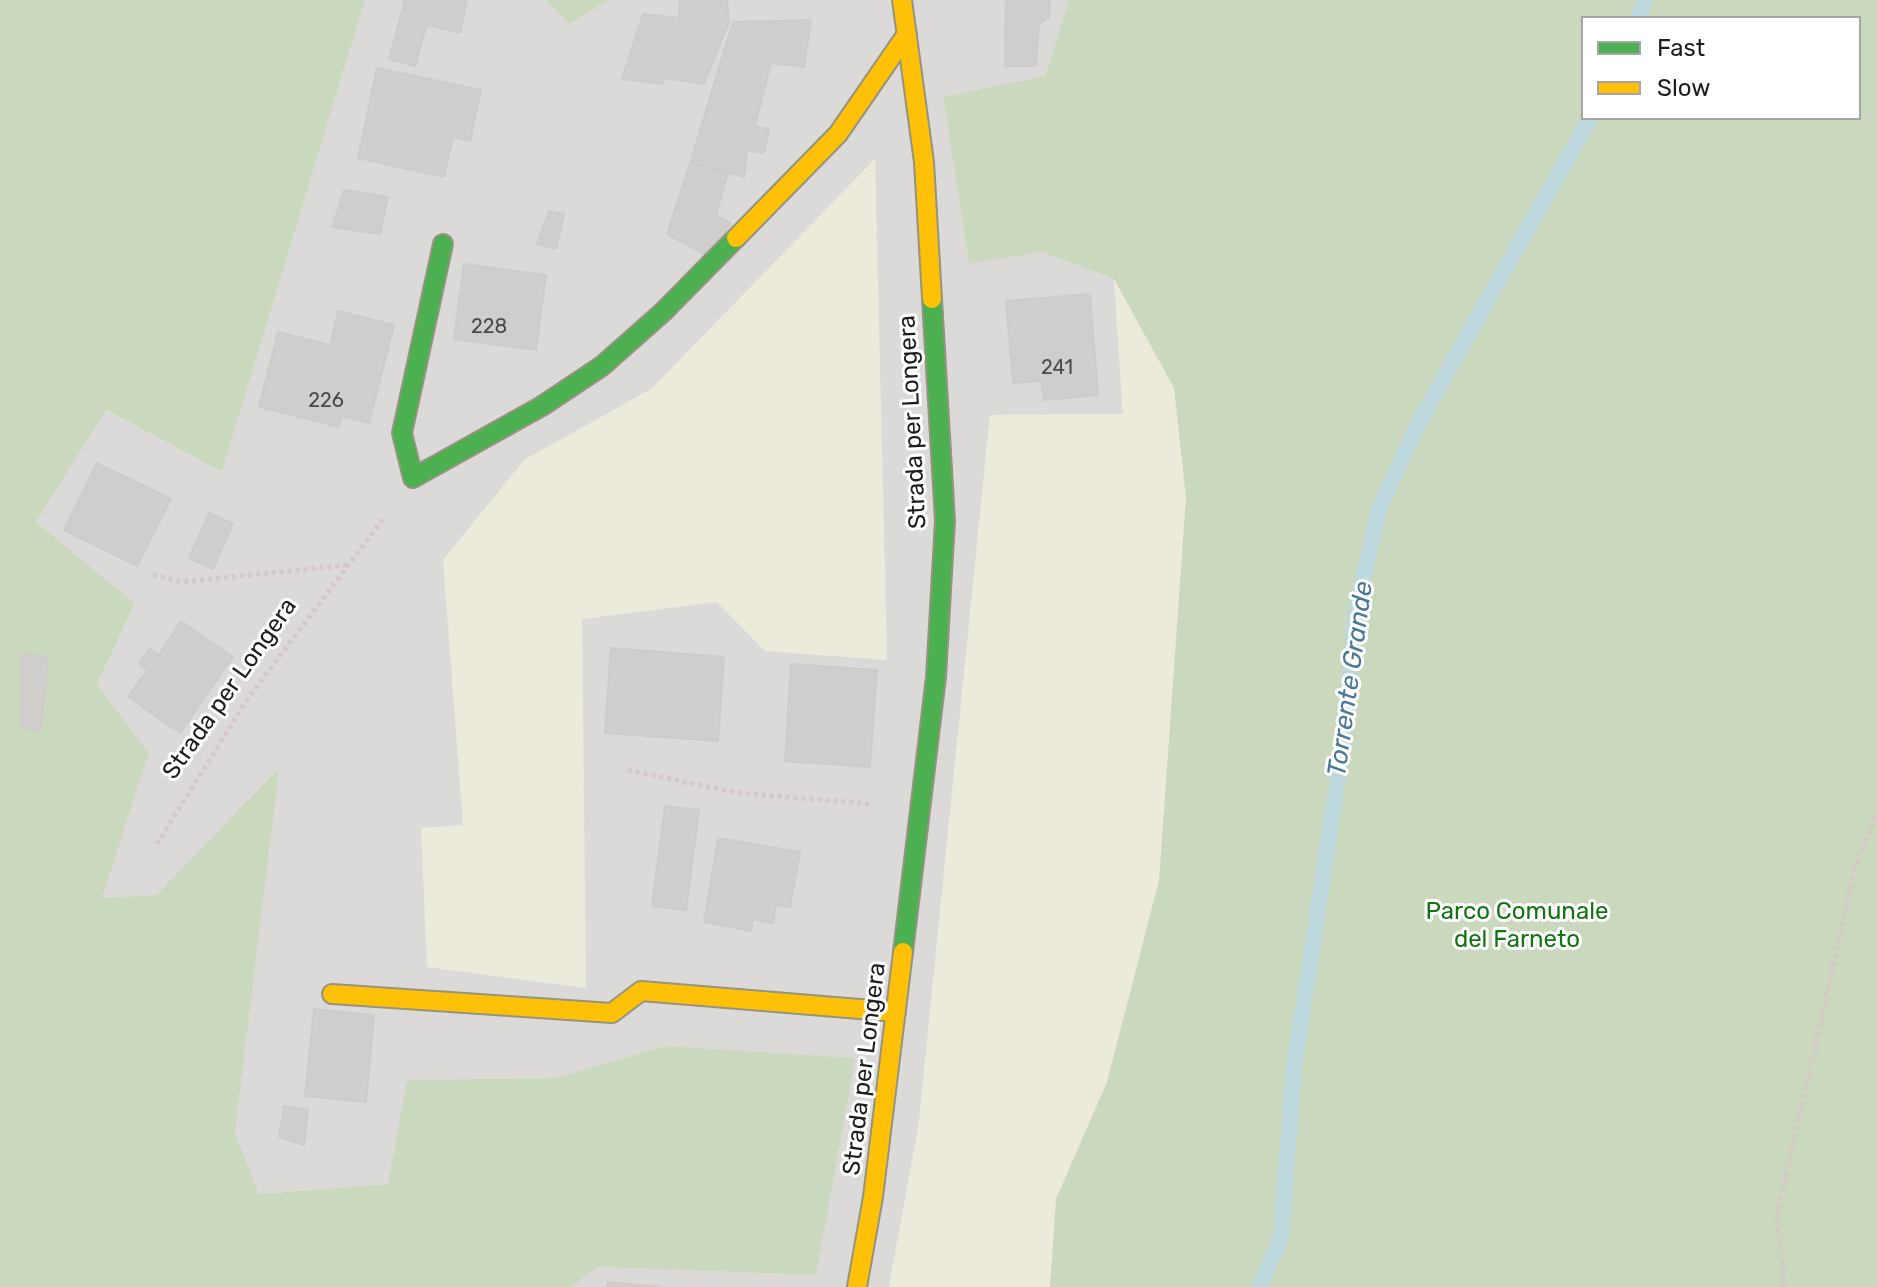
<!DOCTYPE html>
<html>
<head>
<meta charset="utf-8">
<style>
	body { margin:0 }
	#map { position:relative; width:1877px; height:1287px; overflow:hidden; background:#eceae7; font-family:Rubik,sans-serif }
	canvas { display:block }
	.legend { position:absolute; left:1581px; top:16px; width:280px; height:104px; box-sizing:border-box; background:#fff; border:2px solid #a5a5a5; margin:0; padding:10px 14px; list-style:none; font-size:24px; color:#1e1e1e }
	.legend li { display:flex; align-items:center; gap:16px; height:40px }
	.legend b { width:40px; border:2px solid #a5a5a5 }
</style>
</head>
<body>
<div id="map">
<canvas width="1877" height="1287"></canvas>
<ul class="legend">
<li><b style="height:10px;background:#4caf50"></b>Fast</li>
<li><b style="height:10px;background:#ffc107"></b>Slow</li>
</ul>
</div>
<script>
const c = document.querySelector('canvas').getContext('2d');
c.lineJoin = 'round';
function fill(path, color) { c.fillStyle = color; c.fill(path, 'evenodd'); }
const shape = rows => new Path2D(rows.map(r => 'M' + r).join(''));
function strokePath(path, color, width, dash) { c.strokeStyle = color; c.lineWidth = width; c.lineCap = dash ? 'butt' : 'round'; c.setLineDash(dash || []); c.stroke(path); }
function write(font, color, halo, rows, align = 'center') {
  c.font = font + ' Rubik,sans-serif'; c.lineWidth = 6; c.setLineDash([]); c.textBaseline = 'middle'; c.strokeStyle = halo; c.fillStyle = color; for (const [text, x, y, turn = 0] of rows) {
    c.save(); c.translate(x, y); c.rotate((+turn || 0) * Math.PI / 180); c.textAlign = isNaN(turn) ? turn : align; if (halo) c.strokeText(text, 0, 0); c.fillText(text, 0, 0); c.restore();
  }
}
const residential = shape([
	[365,0,545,0,569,24,609,0,1069,0,1045,76,943,98,969,264,1042,252,1114,279,1123,414,990,415,919,1123,889,1287,571,1287,598,1267,816,1275,664,1046,555,1078,408,1080,388,1184,259,1194,235,1134,278,769,156,895,101,899,149,753,97,686,135,603,36,522,105,410,222,472]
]);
const farmland = shape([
	[875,159,887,660,765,651,717,602,582,619,586,988,427,967,421,828,463,825,443,560,524,460,651,389],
	[1114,279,1174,388,1186,498,1159,880,1107,1082,1056,1199,1050,1287,889,1287,919,1123,990,415,1123,414]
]);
const forest = shape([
	[0,0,365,0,222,472,106,410,36,522,135,603,97,685,149,753,102,898,156,895,279,768,235,1133,259,1194,388,1184,407,1080,555,1078,664,1046,855,1058,816,1275,598,1267,571,1287,0,1287],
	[545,0,609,0,569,24],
	[1069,0,1877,0,1877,1287,1050,1287,1056,1199,1107,1082,1159,880,1186,498,1174,388,1114,279,1042,252,969,264,943,97,1045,76],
	[1583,18,1859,18,1859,118,1583,118]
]);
const stream = shape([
	[1638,18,1645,0],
	[1260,1287,1281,1237,1294,1067,1344,738,1356,610,1379,509,1420,420,1590,118]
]);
const building = shape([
	[405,0,467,0,460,33,427,25,415,66,389,59,405,0],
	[680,0,727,0,729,22,704,84,664,78,662,84,622,79,643,14,679,18,680,0],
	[1006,0,1050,0,1049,17,1039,25,1036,66,1005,66,1006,0],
	[811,20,804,67,771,63,755,126,769,129,764,153,747,150,744,177,690,163,733,22,811,20],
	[377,68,481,90,470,141,453,137,444,177,358,158,377,68],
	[690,163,728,173,716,215,730,223,710,258,667,234,690,163],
	[344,190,388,197,380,234,332,227,344,190],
	[549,211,564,214,556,249,537,244,549,211],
	[464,264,546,275,536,350,454,339,464,264],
	[1090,294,1098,395,1044,400,1041,381,1013,383,1006,301,1090,294],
	[338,311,394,325,369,423,342,416,339,427,259,407,278,332,330,345,338,311],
	[97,463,171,499,137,566,64,530,97,463],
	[209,513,233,524,213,569,189,558,209,513],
	[181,621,233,657,180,733,128,697,147,670,139,663,150,648,159,655,181,621],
	[611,648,724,657,718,741,605,733,611,648],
	[21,654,48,657,41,731,21,727,21,654],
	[791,664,877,670,870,767,785,761,791,664],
	[665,806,699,810,686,910,652,906,665,806],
	[718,838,800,852,790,907,776,905,773,924,753,919,751,931,704,922,718,838],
	[314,1009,374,1015,366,1102,305,1096,314,1009],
	[284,1106,308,1110,304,1145,279,1137,284,1106],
	[608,1282,661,1287,607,1287,608,1282]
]);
const path = shape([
	[153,575,181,582,348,565],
	[628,770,738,793,872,804],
	[157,844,248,698,384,518],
	[1784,1287,1777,1215,1855,869,1877,811]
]);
const fast = shape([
	[443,244,402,433,413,478,542,406,602,366,663,312,736,238],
	[903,952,936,677,945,521,932,299]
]);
const slow = shape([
	[902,0,924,162,932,299],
	[736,238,838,134,907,34],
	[332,994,612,1013,641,991,896,1012],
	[857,1287,873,1197,903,952]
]);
const numberNames = [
	["228",489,327],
	["241",1057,368],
	["226",326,401]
];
const streetNames = [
	["Strada per Longera",913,422,-93],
	["Strada per Longera",230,689,-55],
	["Strada per Longera",865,1069,-83]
];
const parkNames = [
	["Parco Comunale",1517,912],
	["del Farneto",1517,940]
];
const waterNames = [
	["Torrente Grande",1351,679,-82]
];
fill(residential, '#dbdad8');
fill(farmland, '#ecebdb');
fill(forest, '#cad8be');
strokePath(stream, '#bcd8dd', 16);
fill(building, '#d0cecc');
strokePath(building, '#cfcbc8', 2);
strokePath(fast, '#959480', 22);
strokePath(slow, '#959480', 22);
strokePath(path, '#d5c8c7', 5, [4, 4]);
strokePath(fast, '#4caf50', 18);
strokePath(slow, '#ffc107', 18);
write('20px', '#4a4a4a', null, numberNames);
write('24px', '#1e1e1e', '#fff', streetNames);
write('24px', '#147414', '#fff', parkNames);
write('italic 26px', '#4b7898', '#fff', waterNames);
</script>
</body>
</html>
